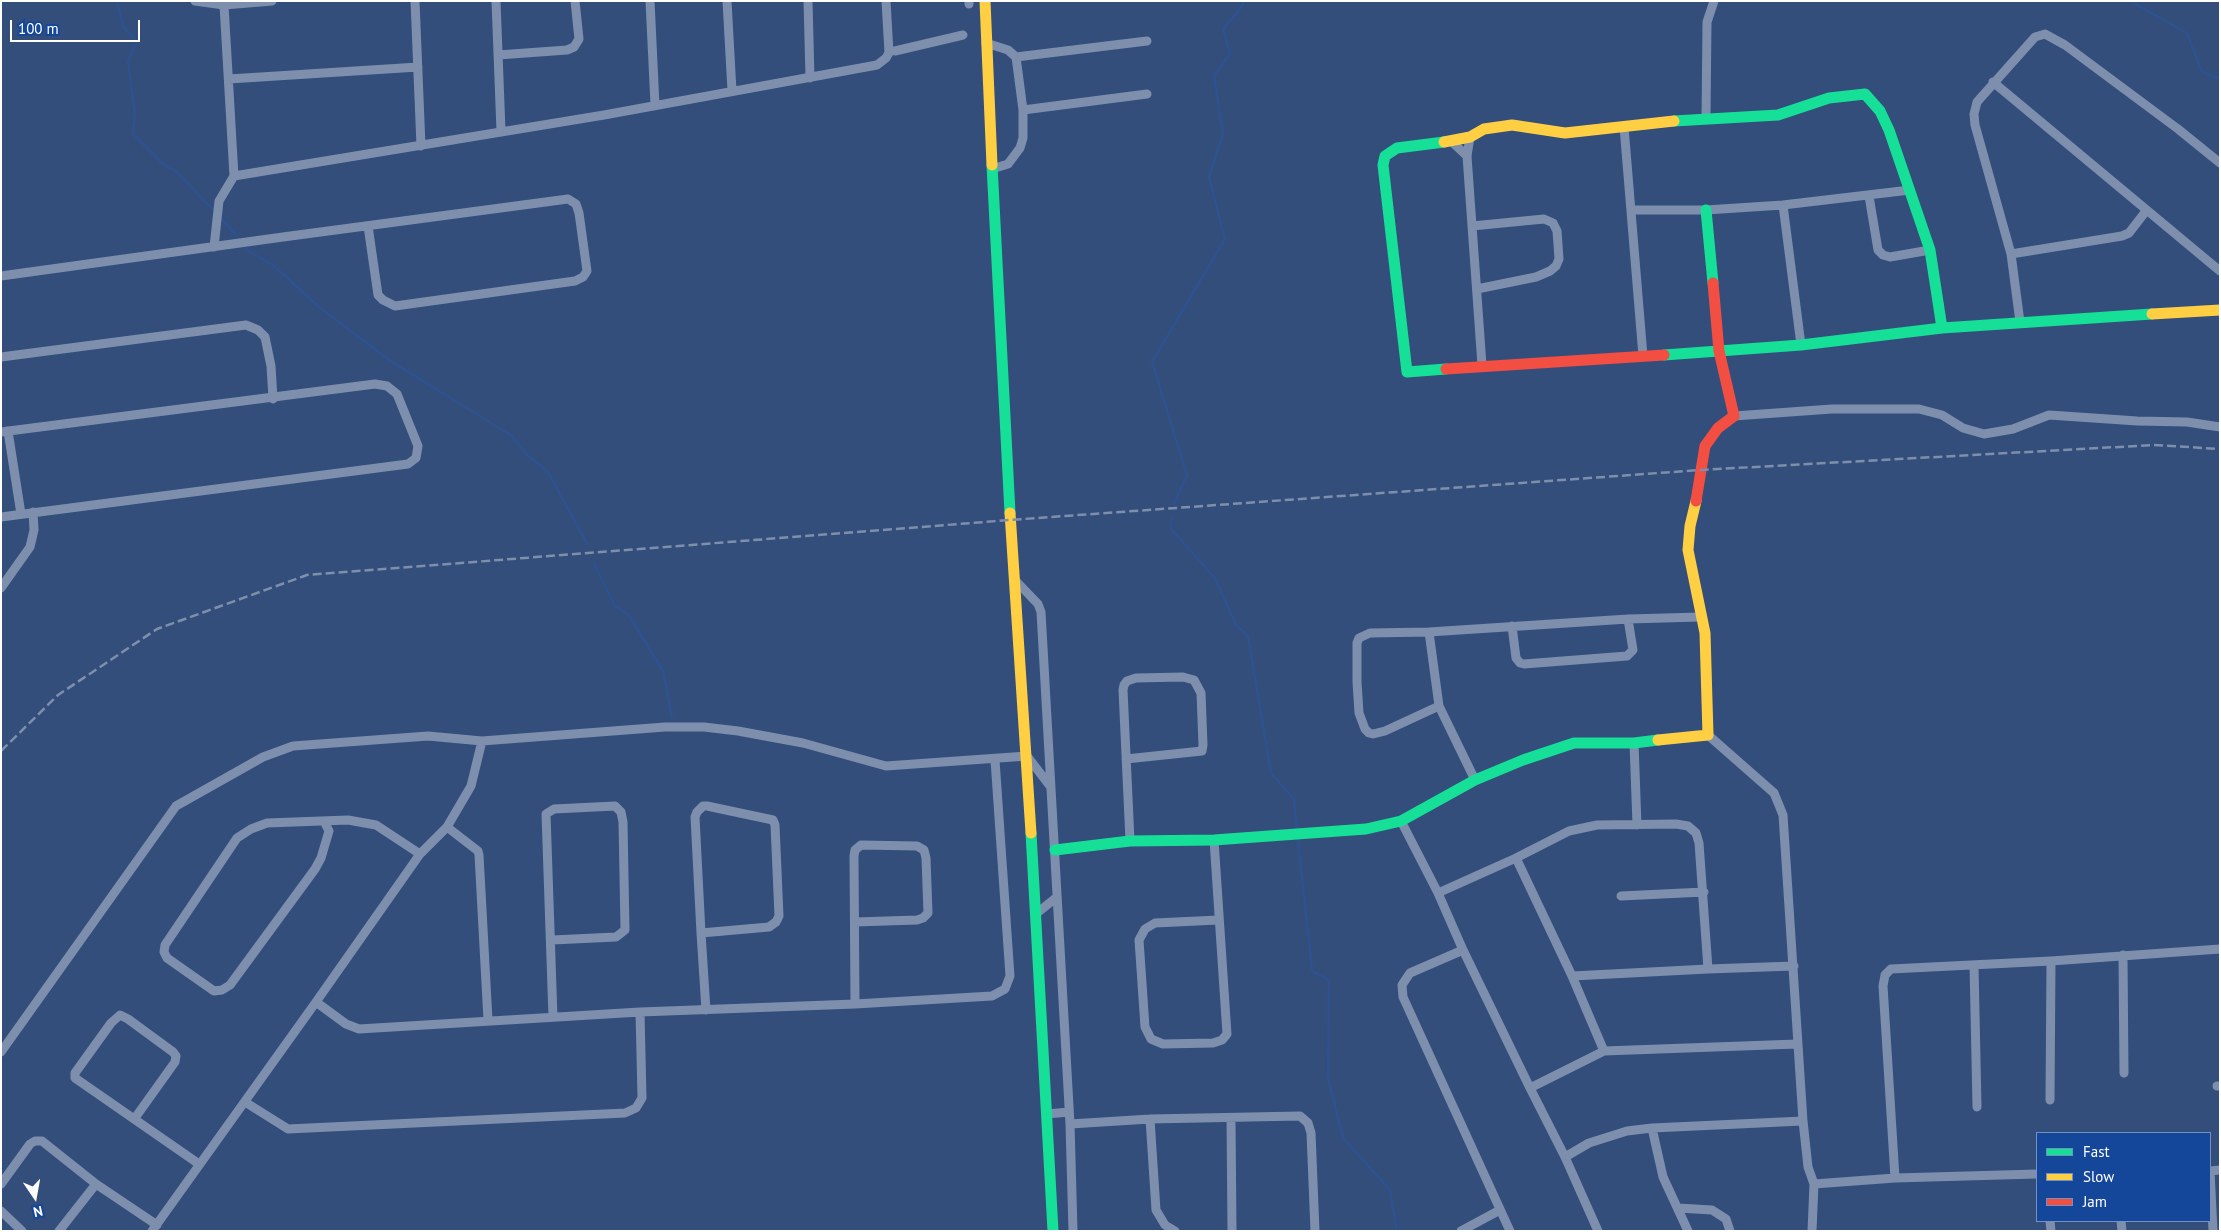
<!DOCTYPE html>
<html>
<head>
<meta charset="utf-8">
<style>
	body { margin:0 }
	#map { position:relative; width:2221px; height:1232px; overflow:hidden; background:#334e7b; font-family:"PT Sans",sans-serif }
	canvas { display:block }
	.frame { position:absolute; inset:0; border:2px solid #fff; pointer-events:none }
	.legend { position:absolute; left:2036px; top:1132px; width:175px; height:90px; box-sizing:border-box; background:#14469a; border:1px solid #7290c2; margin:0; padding:6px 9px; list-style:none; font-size:15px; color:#fff }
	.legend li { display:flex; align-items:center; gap:10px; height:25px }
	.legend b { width:25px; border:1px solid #7290c2 }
	.north { position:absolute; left:10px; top:1172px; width:50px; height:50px; -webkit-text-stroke:4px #14469a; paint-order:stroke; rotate:168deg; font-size:14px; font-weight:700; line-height:20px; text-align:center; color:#fff }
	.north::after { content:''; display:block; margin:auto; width:18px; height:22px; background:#fff; clip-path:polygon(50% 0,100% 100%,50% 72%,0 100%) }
	.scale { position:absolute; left:10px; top:20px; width:130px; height:22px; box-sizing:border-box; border:2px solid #fff; border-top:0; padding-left:6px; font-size:15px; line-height:18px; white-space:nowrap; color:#fff; -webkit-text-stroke:4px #14469a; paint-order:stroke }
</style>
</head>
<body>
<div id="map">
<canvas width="2221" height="1232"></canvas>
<div class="frame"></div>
<ul class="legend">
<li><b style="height:6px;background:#16e098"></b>Fast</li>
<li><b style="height:6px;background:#ffcf43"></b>Slow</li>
<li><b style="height:6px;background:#f24e42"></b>Jam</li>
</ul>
<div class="north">N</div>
<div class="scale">100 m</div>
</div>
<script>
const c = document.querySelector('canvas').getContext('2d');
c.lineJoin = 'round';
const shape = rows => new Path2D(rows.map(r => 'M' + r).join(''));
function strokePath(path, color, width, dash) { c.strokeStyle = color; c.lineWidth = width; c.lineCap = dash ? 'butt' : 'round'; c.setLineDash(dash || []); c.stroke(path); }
const stream = shape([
	[117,1,123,27,137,41,128,61,135,114,133,134,164,165,176,171,216,213],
	[2130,1,2187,33,2202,72,2220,79],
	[220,217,237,236],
	[245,249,273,265,318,306,389,360,512,436,526,454,548,472,587,544],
	[1174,504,1187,475,1152,362,1225,239,1209,177,1223,134,1214,76,1230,54,1223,29,1241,8,1244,1],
	[1172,517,1171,529,1215,578,1236,625,1248,636,1271,773,1294,799,1297,831],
	[594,564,615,606,628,614,663,671,672,718],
	[1298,839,1312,971,1329,980,1328,1078,1343,1138,1390,1190,1397,1231]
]);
const street = shape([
	[195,1,224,5,272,1],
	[415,1,421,146],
	[496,1,501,131],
	[650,1,655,105],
	[727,1,732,91],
	[808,1,810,78],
	[969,1,969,4],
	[986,43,1008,50,1016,57,1023,110,1023,138,1020,148,1008,164,992,169],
	[895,51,963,35],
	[498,55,567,50,574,47,579,39,575,1],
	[1016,57,1147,41],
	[229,79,418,67],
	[1993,82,2220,271],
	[1023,110,1147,94],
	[1706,118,1707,22,1714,1],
	[1624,127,1643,356],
	[1470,137,1467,156,1482,365],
	[1451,141,1467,156],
	[234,176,604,115,877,65,886,58,889,53,886,1],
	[1869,196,1878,250,1883,255,1890,257,1930,250],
	[1783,205,1910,190],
	[1631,210,1706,210,1783,205,1801,345],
	[1472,226,1544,219,1553,223,1557,231,1559,259,1556,266,1550,271,1536,277,1477,289],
	[214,247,219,201,234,176,224,5],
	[2011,254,2122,236,2129,233,2146,211],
	[1,276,283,237,568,199,576,204,579,213,587,271,583,277,575,281,395,306,383,300,378,295,368,226],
	[2020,322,2011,254,1975,125,1974,114,1977,102,2035,37,2045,34,2065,45,2178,129,2220,163],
	[1,357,246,325,258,330,265,337,271,366,273,399],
	[1734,416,1832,409,1919,409,1942,415,1963,428,1984,434,2013,429,2049,415,2137,421,2187,422,2220,427],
	[8,431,21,514],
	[1,432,375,384,387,386,397,394,418,446,416,458,408,464,1,517],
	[1014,579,1038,604,1041,612,1070,1124,1073,1231],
	[1,588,30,547,34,530,33,512],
	[1512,626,1516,658,1520,663,1524,664,1627,656,1633,650,1628,619],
	[1429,632,1439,706],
	[1708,735,1774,793,1783,815,1803,1121,1808,1167,1814,1184],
	[1634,743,1637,825],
	[1126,759,1202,751,1203,745,1201,693,1194,680,1183,677,1136,678,1127,681,1124,685,1123,690,1130,841],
	[1475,780,1439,706,1385,731,1373,734,1369,733,1365,729,1359,713,1357,682,1357,643,1359,638,1370,633,1429,632,1628,619,1701,617],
	[324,821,329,831,321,858,315,869,230,985,222,990,214,991,167,958,164,952,165,945,237,838,251,829,267,823,348,820,376,825,420,854],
	[1401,821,1438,893,1463,950],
	[447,827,478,851,479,855,488,1020],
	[1214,840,1227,1034,1222,1040,1213,1043,1163,1044,1151,1039,1145,1027,1139,940,1145,929,1155,923,1218,920],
	[1516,858,1569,831,1597,825,1676,824,1688,826,1696,833,1699,843,1708,969,1794,966],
	[1438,893,1516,858,1572,976,1604,1051],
	[1621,896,1704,892],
	[1037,913,1057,897],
	[855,922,917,920,923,918,928,913,926,858,924,850,917,846,861,845,855,850,854,856,855,1004],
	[701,933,769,927,776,922,779,916,775,825,773,820,707,806,703,806,697,812,695,817,701,933,706,1010],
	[552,940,616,937,625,930,623,822,621,812,615,806,554,809,546,814,553,1017],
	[2123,955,2124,1073],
	[1974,965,1977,1107],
	[1572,976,1708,969],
	[316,1002,346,1024,359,1029,640,1012,855,1004,992,996,1005,989,1010,976,995,760],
	[1,1052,176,806,263,757,293,746,428,736,482,741,665,727,704,727,738,731,803,743,886,766,1027,756,1050,786],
	[2217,1086,2220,1086],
	[2050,1100,2051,961],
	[245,1102,288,1129,625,1113,636,1108,642,1098,640,1012],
	[1047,1114,1069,1112],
	[135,1118,175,1062,176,1056,173,1052,128,1019,120,1015,111,1023,75,1073,75,1078,199,1164],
	[1231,1118,1232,1231],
	[1150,1119,1156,1210,1165,1225,1175,1231],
	[1070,1124,1150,1119,1300,1116,1308,1123,1311,1133,1315,1231],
	[1652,1128,1663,1177,1688,1231],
	[1565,1157,1530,1088,1604,1051,1797,1044],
	[1895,1178,1883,986,1885,975,1891,969,2051,961,2220,949],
	[1,1184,30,1144,35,1141,42,1141,96,1184,157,1225],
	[1678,1208,1712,1210,1726,1219,1730,1231],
	[1,1211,22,1231],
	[2050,1221,2051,1231],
	[2121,1221,2122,1231],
	[59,1231,96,1184],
	[152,1231,316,1002,420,854,447,827,471,786,482,741],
	[1461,1231,1500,1210],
	[1510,1231,1403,997,1402,985,1410,973,1463,950,1530,1088],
	[1598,1231,1565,1157,1589,1143,1627,1131,1652,1128,1803,1121],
	[1812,1231,1814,1184,1895,1178,2037,1174],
	[2213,1231,2210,1171,2220,1170]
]);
const fast = shape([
	[1674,121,1778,115,1829,98,1865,94,1880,111,1889,130,1930,250,1942,328],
	[1444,142,1397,148,1385,156,1383,165,1407,372,1446,369],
	[992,165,1010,513],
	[1706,210,1713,283],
	[1664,355,1801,345,1942,328,2152,314],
	[1031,833,1053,1231],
	[1055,850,1130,841,1214,840,1366,829,1401,821,1475,780,1523,760,1574,743,1634,743,1658,740]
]);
const slow = shape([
	[985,1,992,165],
	[1444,142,1470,137,1484,129,1512,125,1565,133,1674,121],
	[2152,314,2220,310],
	[1010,513,1031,833],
	[1658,740,1708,735,1705,633,1688,550,1690,526,1696,501]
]);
const jam = shape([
	[1446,369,1664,355],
	[1696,501,1705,446,1718,428,1734,416,1719,351,1713,283]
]);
const rail = shape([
	[1,751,58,695,157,629,307,575,1010,520,1700,470,2154,445,2220,449]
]);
strokePath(stream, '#2e528f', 2.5);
strokePath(street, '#7d8fad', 9);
strokePath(fast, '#16e098', 11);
strokePath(slow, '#ffcf43', 11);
strokePath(jam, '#f24e42', 11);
strokePath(rail, '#7e8fab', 2.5, [9, 4]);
</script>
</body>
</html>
